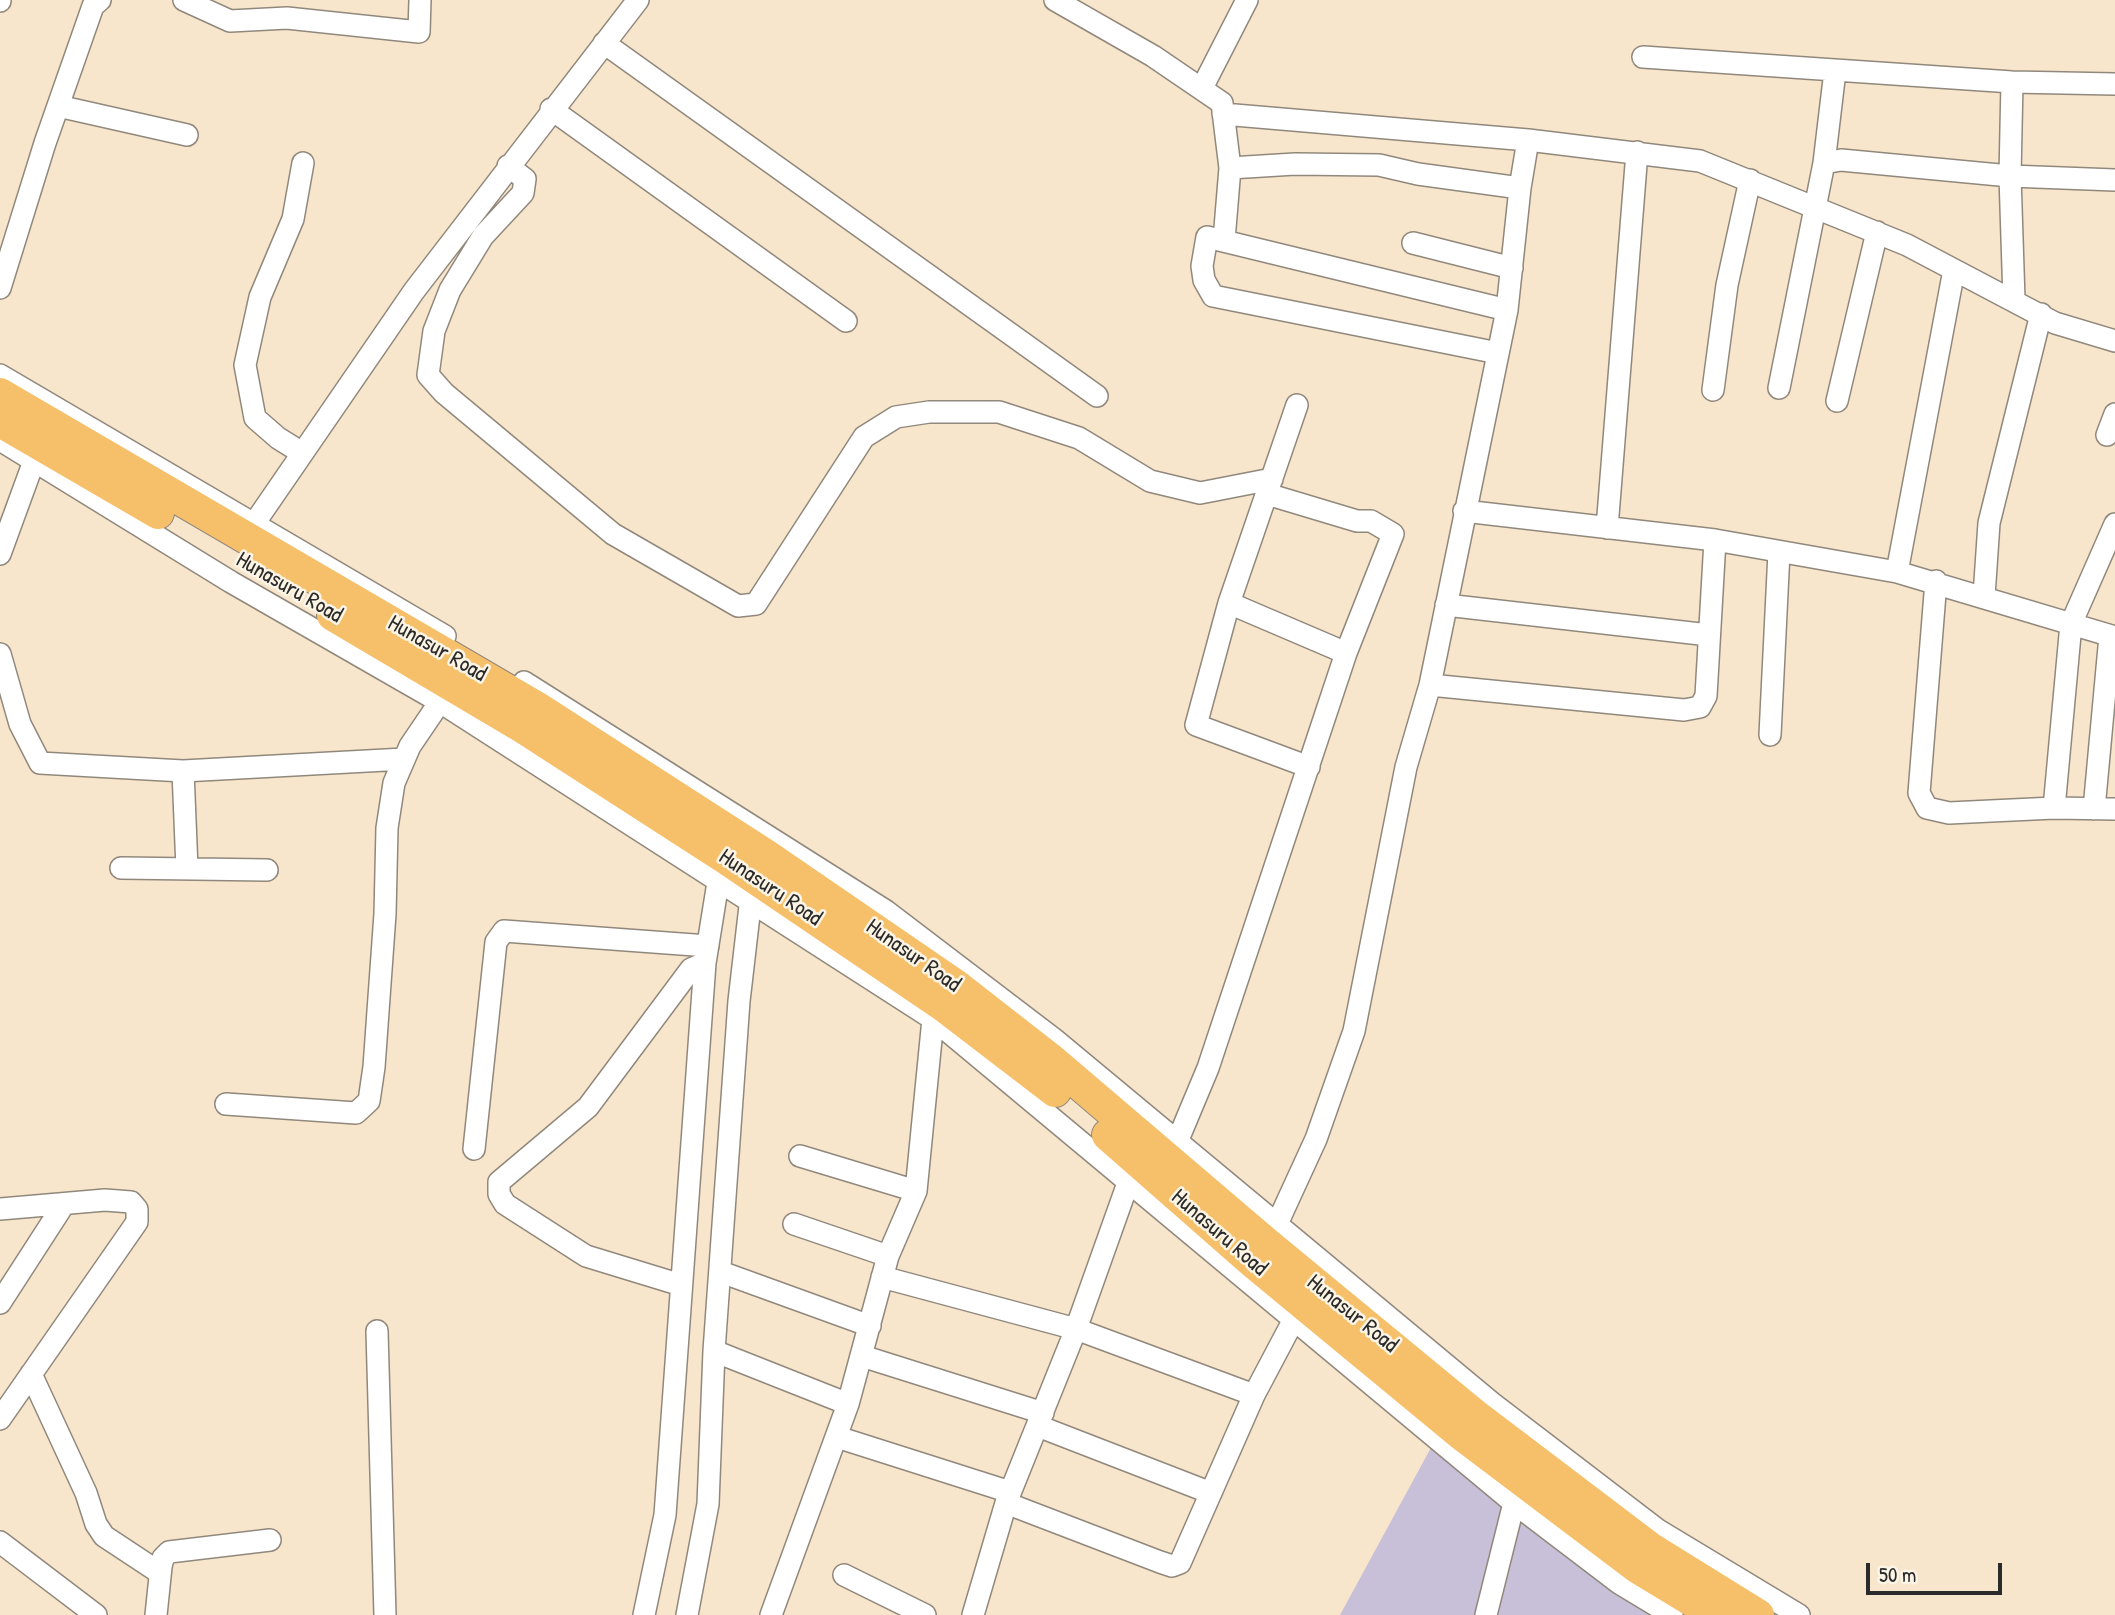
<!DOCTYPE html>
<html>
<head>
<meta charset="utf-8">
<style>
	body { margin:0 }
	#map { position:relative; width:2115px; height:1615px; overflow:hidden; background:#f7e5cc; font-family:"Patrick Hand",sans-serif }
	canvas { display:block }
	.scale { position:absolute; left:1866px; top:1563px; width:136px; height:32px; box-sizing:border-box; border:4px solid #2b2b2b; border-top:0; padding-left:9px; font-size:21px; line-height:24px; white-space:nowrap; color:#2b2b2b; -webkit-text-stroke:5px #fcf5e5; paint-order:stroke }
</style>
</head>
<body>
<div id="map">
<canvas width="2115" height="1615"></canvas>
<div class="scale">50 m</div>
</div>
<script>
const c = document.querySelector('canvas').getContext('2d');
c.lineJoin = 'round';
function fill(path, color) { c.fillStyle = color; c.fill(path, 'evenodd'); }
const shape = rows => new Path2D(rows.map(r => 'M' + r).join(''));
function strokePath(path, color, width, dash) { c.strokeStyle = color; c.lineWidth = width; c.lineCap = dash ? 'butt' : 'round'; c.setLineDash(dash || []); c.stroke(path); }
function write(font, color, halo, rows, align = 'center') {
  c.font = font + ' "Patrick Hand",sans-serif'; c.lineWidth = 5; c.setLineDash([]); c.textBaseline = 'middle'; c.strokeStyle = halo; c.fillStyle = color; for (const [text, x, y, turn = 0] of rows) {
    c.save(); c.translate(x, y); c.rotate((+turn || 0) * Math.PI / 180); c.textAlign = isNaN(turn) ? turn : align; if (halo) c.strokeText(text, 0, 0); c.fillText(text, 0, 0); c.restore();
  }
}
const industrial = shape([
	[1433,1444,1660,1615,1340,1615]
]);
const minor = shape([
	[184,0,230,21,287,18,419,32,420,0],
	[1055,0,1153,56,1222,103,1230,168,1224,240],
	[0,1,0,0],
	[604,43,1097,396],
	[1643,57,2012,82,2115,84],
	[2012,82,2010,176,2014,300],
	[1202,88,1247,0],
	[58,106,187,135],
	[551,109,846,321],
	[1223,114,1528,140,1700,161,1907,245,2055,323,2115,341],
	[1824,163,1835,71],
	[508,166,525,179,523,193,483,236,450,290,434,331,428,375,444,393,613,534,738,606,756,604,864,437,896,417,929,412,999,412,1079,438,1150,481,1200,493,1272,479],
	[1230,168,1295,164,1379,165,1418,174,1520,188],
	[1413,243,1512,268],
	[0,288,45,143,93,6,100,0],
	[1498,353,1213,296,1204,280,1202,266,1207,237,1507,310],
	[0,375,445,636],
	[1779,388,1824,163,1841,160,2010,176,2115,180],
	[1713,390,1727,285,1750,180],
	[1837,401,1877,232],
	[1297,405,1229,603,1196,725,1309,767],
	[2107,435,2115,414],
	[0,440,231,582,440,702,933,1019,1514,1503,1619,1583,1672,1615],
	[302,453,278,438,255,418,245,365,260,297,293,219,303,163],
	[1464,511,1715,540,1897,572,2115,637],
	[1607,528,1637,152],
	[247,534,414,291,638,0],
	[0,554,34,461],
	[1897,572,1954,270],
	[1936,581,1919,793,1927,808,1949,813,2054,808,2115,809],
	[1984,596,1989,523,2041,314],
	[1229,603,1346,653],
	[1446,605,1709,635],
	[0,654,20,724,40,763,183,771,404,759],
	[524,682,886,911,1054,1039,1492,1403,1658,1530,1799,1615],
	[1430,685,1684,710,1700,707,1706,696,1715,540],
	[1770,735,1779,552],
	[183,771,187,869],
	[2054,808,2071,624,2115,524],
	[2094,809,2110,636],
	[121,868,267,870],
	[226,1104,356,1113,369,1101,374,1067,385,914,387,828,394,783,410,746,448,690],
	[474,1149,496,942,504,931,708,946],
	[1172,1154,1208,1068,1346,653,1393,534,1371,521,1357,521,1267,494],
	[800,1156,916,1191],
	[0,1209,105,1200,131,1202,137,1209,137,1222,0,1419],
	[794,1224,888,1256],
	[1271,1237,1316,1139,1354,1031,1406,767,1430,685,1507,310,1520,188,1528,140],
	[721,1272,870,1326],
	[882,1277,1076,1329,1254,1395,1300,1308],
	[681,1285,586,1256,505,1204,499,1194,499,1182,588,1107,691,969,705,963],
	[0,1303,64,1204],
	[377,1331,385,1615],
	[714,1351,848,1404,888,1256,916,1191,933,1019,940,1011],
	[862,1356,1043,1413],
	[31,1374,86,1493,96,1524,104,1536,160,1573],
	[1038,1426,1211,1493],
	[837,1437,1010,1492],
	[1006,1503,1160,1562,1172,1566,1180,1563,1254,1395],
	[0,1542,96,1615],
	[844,1575,925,1615],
	[156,1615,161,1567,163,1558,169,1552,270,1540],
	[644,1615,665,1515,705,963,720,870],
	[687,1615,708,1504,714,1351,739,1001,752,889],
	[771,1615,848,1404],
	[973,1615,1006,1503,1076,1329,1133,1169],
	[1486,1615,1514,1503,1522,1493]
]);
const highway = shape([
	[0,394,536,707,767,856,958,987,1049,1058,1267,1244,1476,1416,1650,1548,1758,1615],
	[0,421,158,513],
	[333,615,524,728,724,857,944,1006,1055,1091],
	[1108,1135,1254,1263,1461,1434,1637,1567,1716,1615]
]);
const streetNames = [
	["Hunasuru Road",289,588,30],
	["Hunasur Road",437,649,30],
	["Hunasuru Road",770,888,34],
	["Hunasur Road",913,956,35],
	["Hunasuru Road",1219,1233,41],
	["Hunasur Road",1352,1314,39]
];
fill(industrial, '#c8bfd8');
strokePath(minor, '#91887c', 24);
strokePath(highway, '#91887c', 34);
strokePath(minor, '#fff', 21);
strokePath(highway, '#f6c06b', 32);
write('23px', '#2b2b2b', '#fcf5e5', streetNames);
</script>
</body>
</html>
